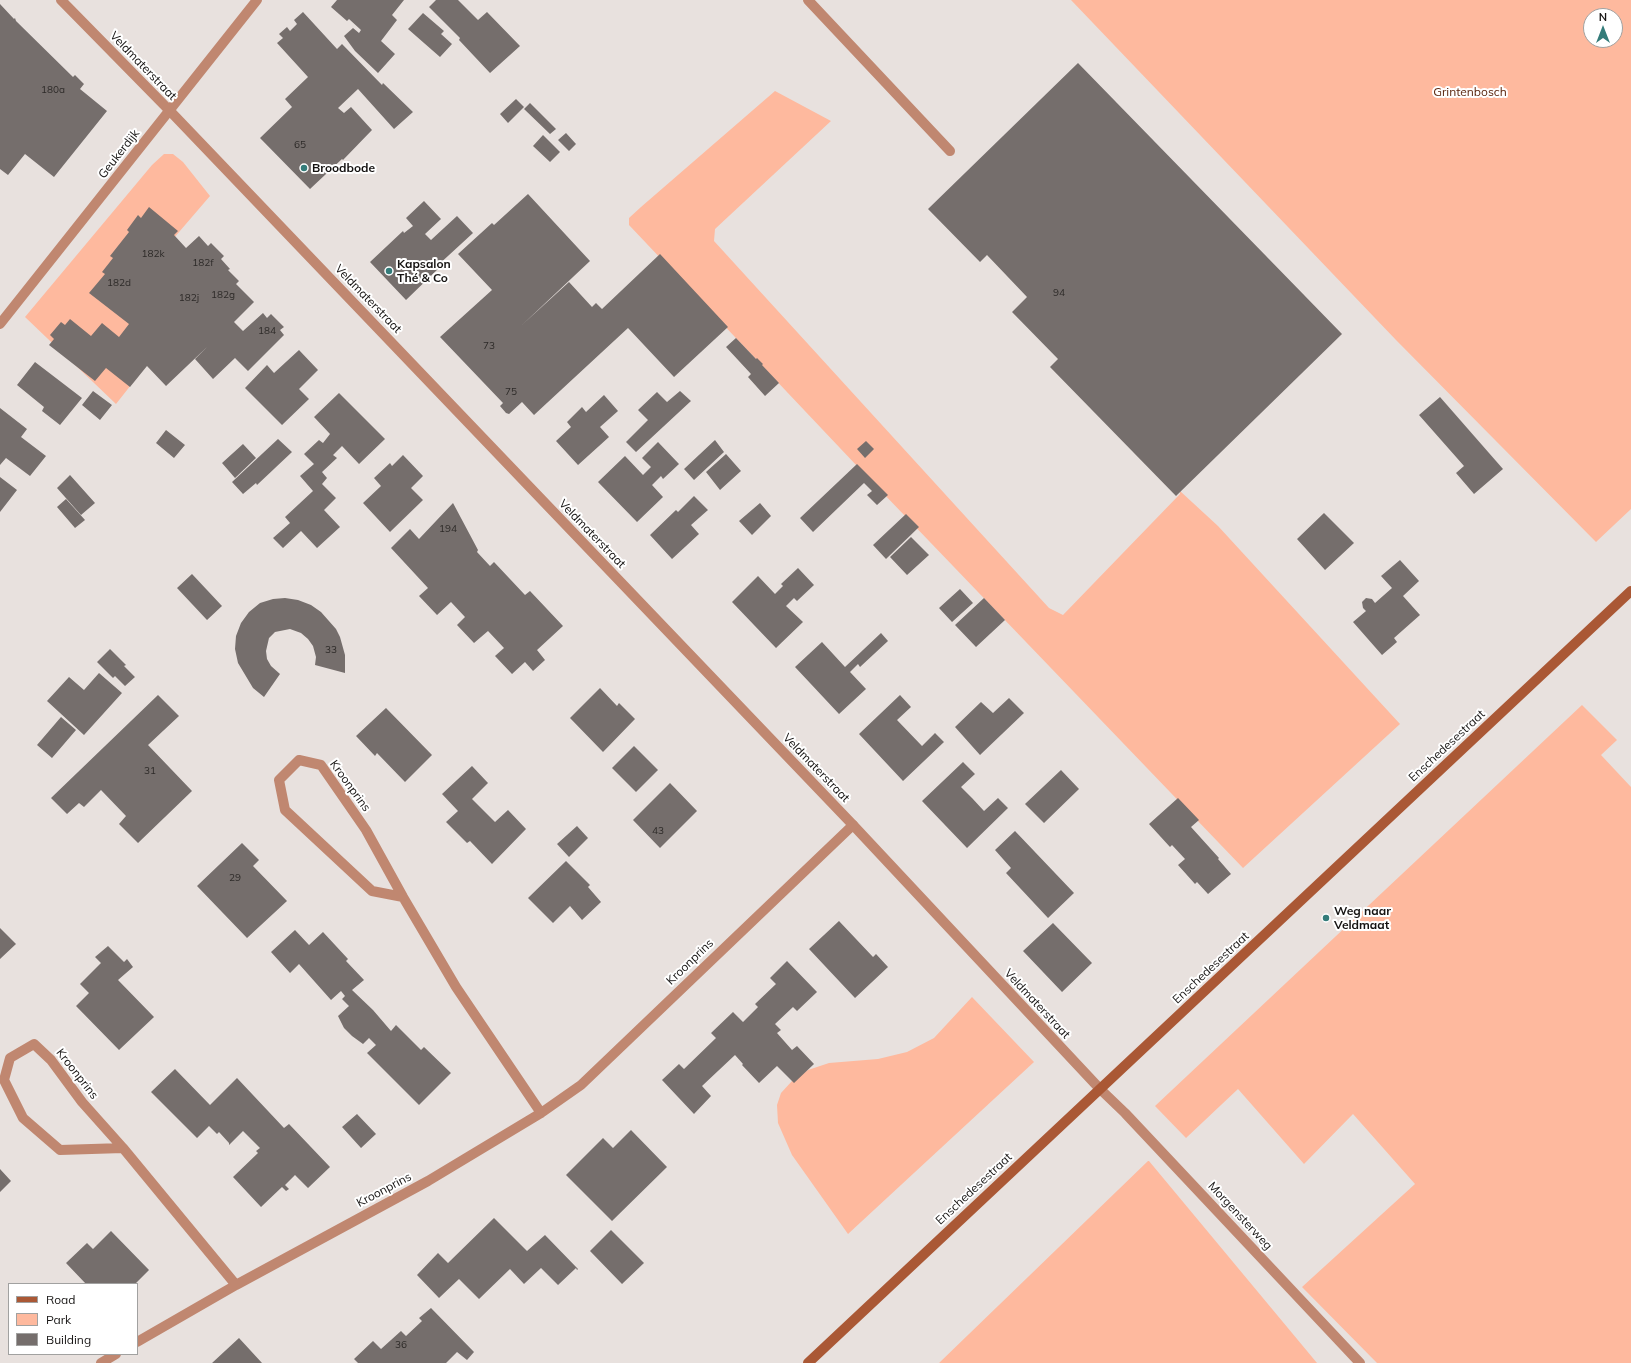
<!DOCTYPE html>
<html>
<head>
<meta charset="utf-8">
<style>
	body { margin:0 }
	#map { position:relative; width:1631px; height:1363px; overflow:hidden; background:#e8e1de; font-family:Mulish,sans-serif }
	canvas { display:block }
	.legend { position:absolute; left:8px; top:1283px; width:130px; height:72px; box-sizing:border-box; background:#fff; border:1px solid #a1a1a0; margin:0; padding:5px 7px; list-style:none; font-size:12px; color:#151312 }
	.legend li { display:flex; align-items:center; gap:8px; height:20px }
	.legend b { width:20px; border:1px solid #a1a1a0 }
	.north { position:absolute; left:1583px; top:8px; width:40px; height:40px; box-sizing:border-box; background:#fff; border:1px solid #a1a1a0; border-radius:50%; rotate:0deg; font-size:11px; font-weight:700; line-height:16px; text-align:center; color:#151312 }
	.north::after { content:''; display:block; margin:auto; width:14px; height:18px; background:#347c7a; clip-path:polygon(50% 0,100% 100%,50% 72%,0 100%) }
</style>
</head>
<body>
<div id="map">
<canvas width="1631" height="1363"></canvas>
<ul class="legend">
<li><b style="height:5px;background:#aa5835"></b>Road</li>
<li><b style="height:11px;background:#feb99e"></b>Park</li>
<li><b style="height:11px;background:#756e6c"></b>Building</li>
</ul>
<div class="north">N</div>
</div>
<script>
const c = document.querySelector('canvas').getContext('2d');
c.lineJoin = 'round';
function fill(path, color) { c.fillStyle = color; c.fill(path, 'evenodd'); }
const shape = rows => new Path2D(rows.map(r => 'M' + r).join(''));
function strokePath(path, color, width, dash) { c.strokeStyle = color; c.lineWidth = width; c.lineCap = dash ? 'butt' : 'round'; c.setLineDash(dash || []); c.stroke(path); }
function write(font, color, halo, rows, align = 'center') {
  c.font = font + ' Mulish,sans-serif'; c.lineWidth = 4; c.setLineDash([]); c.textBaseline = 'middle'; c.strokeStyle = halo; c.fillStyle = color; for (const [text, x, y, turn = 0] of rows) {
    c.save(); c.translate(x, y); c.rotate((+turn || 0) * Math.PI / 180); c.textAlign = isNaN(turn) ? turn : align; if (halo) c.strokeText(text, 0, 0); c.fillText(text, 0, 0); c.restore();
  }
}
const green = shape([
	[1071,0,1631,0,1631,509,1596,542,1396,340],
	[1591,16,1615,16,1615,40,1591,40],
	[775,91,831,121,715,229,714,241,1049,608,1063,615,1180,494,1180,491,1218,526,1400,724,1243,868,857,466,629,225,629,218,641,207],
	[164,154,173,154,183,162,210,196,161,253,190,310,116,404,25,317,152,165],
	[1582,705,1617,740,1601,755,1631,787,1631,1363,1377,1363,1302,1287,1415,1184,1353,1114,1304,1164,1238,1089,1186,1138,1155,1106],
	[972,997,1034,1062,848,1234,792,1155,778,1123,777,1105,781,1093,792,1081,808,1070,829,1063,878,1059,907,1052,934,1038],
	[1149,1161,1317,1363,939,1363,1148,1161]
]);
const building = shape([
	[337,0,404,0,392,15,397,20,381,41,395,54,378,73,355,51,344,36,353,28,359,33,361,30,349,19,347,21,331,7],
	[436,0,458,0,478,20,487,12,520,46,490,73,459,40,460,38,429,7],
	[0,4,14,19,15,18,16,21,73,77,75,75,84,84,80,89,107,111,54,177,25,154,8,175,0,169],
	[303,12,337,49,342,44,382,85,383,83,413,112,394,129,358,89,338,108,344,113,351,107,372,130,343,160,342,159,310,189,260,138,292,107,285,99,308,77,277,43,283,38,279,34,287,27,290,31,297,24,294,20],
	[423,13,444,31,441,34,452,44,440,57,408,29],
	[1078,63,1342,334,1176,496,1050,367,1058,359,1012,312,1027,297,987,255,980,262,928,209],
	[516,99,524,107,508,123,500,114],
	[530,103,556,129,550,134,524,109],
	[566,133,576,144,569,151,558,140],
	[543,135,560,152,550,162,533,146],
	[528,194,590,261,522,325,569,282,592,307,596,303,602,309,660,254,728,327,674,377,628,328,534,415,522,402,509,414,506,413,500,406,503,403,440,337,492,290,458,254,492,223,494,225],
	[424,201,441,219,425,234,431,240,457,216,473,233,436,267,438,269,406,300,370,262,403,231,404,233,413,226,406,218],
	[149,207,178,231,174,235,186,248,199,236,208,246,211,243,224,256,221,259,230,269,228,270,239,281,236,284,254,302,234,322,243,331,263,313,267,318,271,314,284,327,280,330,284,335,248,371,235,358,213,379,195,359,207,347,166,386,147,366,130,387,106,368,95,381,49,345,54,339,50,335,61,322,65,325,70,319,91,336,102,323,119,337,129,324,89,293,105,274,102,272,113,258,110,256,129,232,127,230,138,215,141,218],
	[736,338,756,359,757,358,763,364,762,365,779,383,765,396,748,377,751,374,726,347],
	[299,350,318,370,299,389,309,399,282,425,245,388,267,365,274,373],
	[35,362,82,398,60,425,42,411,44,407,17,385],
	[93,391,112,405,100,420,82,405],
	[680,391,691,401,636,452,626,442,648,420,638,410,657,392,667,402],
	[339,393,385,439,359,464,342,446,333,455,337,458,322,472,327,478,322,484,336,498,324,510,340,527,317,548,301,531,283,548,273,538,290,523,285,517,313,491,300,476,314,464,304,454,319,440,323,443,330,434,314,417],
	[604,395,618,411,600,427,609,437,578,465,556,441,571,427,567,422,582,407,586,412],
	[1440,397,1503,469,1474,494,1456,473,1464,466,1419,415],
	[0,408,27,429,21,437,46,456,30,476,6,458,0,465],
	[166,430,185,445,174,458,156,443],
	[278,439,292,452,257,485,256,483,243,494,232,482],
	[715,440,724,452,694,480,684,469],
	[866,441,874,449,865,458,857,449],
	[658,442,679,464,663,479,661,476,652,485,663,497,637,522,598,482,625,456,643,475,651,467,642,458],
	[243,444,256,458,235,478,222,463],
	[726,454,741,471,720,490,706,472],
	[403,455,423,476,411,488,423,500,390,532,363,503,381,486,374,478,390,463,392,466],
	[857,464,888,495,877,505,867,495,872,491,864,483,813,532,800,518],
	[70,475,95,503,81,515,57,488],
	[0,477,17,490,0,512],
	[694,496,708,510,691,525,699,534,672,559,650,535,676,510,678,512],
	[66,499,85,520,75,528,57,507],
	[453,503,478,550,477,552,490,566,494,562,525,595,530,591,563,626,537,650,545,660,533,671,525,662,512,674,495,656,504,648,488,631,474,643,457,625,465,617,451,602,437,615,419,596,428,588,391,548,410,529,419,539],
	[760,503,771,516,752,535,739,521],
	[1324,513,1354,543,1325,570,1297,539],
	[906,514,919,527,886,559,873,545],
	[911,537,929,555,907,575,890,557],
	[1400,560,1419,581,1403,596,1420,615,1394,638,1397,642,1382,655,1353,622,1366,611,1363,608,1362,602,1366,598,1372,599,1375,603,1392,588,1381,576],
	[798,568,814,585,797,601,794,598,786,606,803,622,776,648,732,602,758,576,775,594,783,586,781,584],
	[192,574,222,606,207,620,177,588],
	[960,589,973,603,952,622,939,608],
	[285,598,298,600,311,605,321,612,336,629,340,637,345,655,345,673,315,665,316,657,313,646,308,639,301,633,290,629,275,632,269,638,266,651,267,659,271,666,280,674,264,697,253,688,238,663,235,649,236,636,241,623,249,612,260,603,273,599],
	[984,598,1005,620,976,647,955,625],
	[881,633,888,641,860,667,858,664,850,672,866,689,839,714,795,667,822,642,845,667],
	[110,649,126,665,124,666,135,677,125,686,115,676,113,678,97,662],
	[99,673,122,693,84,735,47,701,69,677,84,690],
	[600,688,617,706,619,703,635,719,603,752,570,718],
	[158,695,179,716,148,745,192,791,138,843,119,824,126,816,101,790,84,807,79,803,67,814,51,798],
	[900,695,911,707,897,720,922,746,935,733,944,742,903,781,859,734],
	[1009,698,1024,713,980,755,955,727,981,702,993,713],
	[386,708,432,755,405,782,377,753,375,756,356,736],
	[61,717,76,730,52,758,37,745],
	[634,746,658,770,636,792,612,768],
	[963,762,975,774,961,787,972,798,984,811,998,798,1008,808,967,848,922,801],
	[472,766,488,783,472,799,495,822,508,810,526,829,492,864,470,841,467,843,446,822,458,811,442,794],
	[1061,770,1079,789,1044,823,1025,804],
	[670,783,697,811,660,848,633,820],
	[1178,798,1199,820,1191,827,1219,858,1218,859,1231,874,1208,894,1197,882,1195,884,1178,865,1185,859,1172,845,1170,847,1149,824],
	[577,826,588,838,569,857,557,844],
	[1015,831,1074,893,1048,918,1006,873,1011,868,995,850],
	[242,843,259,860,253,866,287,901,247,938,197,886],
	[566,861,590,885,588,887,601,902,582,920,570,906,553,923,528,898],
	[839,921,873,957,876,954,888,967,855,998,809,949],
	[1053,923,1092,963,1062,992,1023,951],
	[0,928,16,944,0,959],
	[295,930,309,945,323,932,348,959,346,961,364,980,352,990,373,1010,391,1031,396,1025,421,1050,424,1047,451,1073,419,1105,367,1053,376,1045,369,1038,363,1044,352,1036,344,1028,338,1016,349,1006,342,999,345,996,341,991,331,1000,299,964,290,973,271,952],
	[108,946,124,962,127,959,133,967,118,980,154,1017,119,1050,76,1006,89,993,80,984,101,963,95,957],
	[787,961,817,992,797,1011,793,1007,775,1024,781,1030,777,1033,792,1050,797,1046,814,1064,794,1083,777,1066,759,1083,742,1065,743,1064,735,1055,702,1086,711,1096,694,1114,662,1080,679,1064,684,1069,716,1038,711,1033,733,1012,743,1022,758,1007,755,1004,776,984,770,978],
	[175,1069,210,1105,237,1078,284,1128,289,1124,330,1167,308,1188,295,1175,285,1185,289,1189,286,1191,282,1187,261,1207,233,1177,258,1153,256,1151,260,1148,243,1131,229,1145,229,1143,219,1132,217,1134,209,1126,197,1138,151,1092],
	[357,1114,376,1134,361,1148,342,1127],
	[631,1130,667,1167,612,1221,566,1175,603,1138,613,1148],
	[0,1169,11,1181,0,1192],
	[494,1218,527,1251,545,1235,578,1269,577,1270,576,1268,558,1285,541,1268,524,1284,510,1269,479,1299,459,1279,439,1298,417,1275,438,1253,448,1263],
	[611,1230,644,1263,622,1284,590,1251],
	[111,1231,149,1270,135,1284,86,1284,66,1263,87,1243,93,1249],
	[431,1308,474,1352,467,1360,457,1352,446,1363,358,1363,354,1359,373,1341,381,1349,401,1331,406,1336,422,1321,419,1318],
	[239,1338,262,1363,212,1363]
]);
const service = shape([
	[808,0,950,151]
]);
const minor = shape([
	[0,324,257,0],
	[403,897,372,891,285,810,279,780,299,760,321,765,366,830,403,897,456,987,541,1113],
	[1100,1089,1125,1113,1360,1363],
	[123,1148,60,1150,23,1118,4,1080,10,1058,34,1044,51,1060,82,1102,123,1148,236,1285],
	[137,1342,236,1285,428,1181,541,1113,581,1085,853,825],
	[101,1363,116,1354]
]);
const tertiary = shape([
	[61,0,170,111,853,825,1100,1089]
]);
const secondary = shape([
	[808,1363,1631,591]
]);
const markers = [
	[304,168,4,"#347c7a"],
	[389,271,4,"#347c7a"],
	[1326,918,4,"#347c7a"]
];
const numberNames = [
	["180a",53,90],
	["65",300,145],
	["182k",153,254],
	["182f",203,263],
	["182d",119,283],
	["94",1059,293],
	["182g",223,295],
	["182j",189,298],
	["184",267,331],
	["73",489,346],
	["75",511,392],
	["194",448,529],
	["33",331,650],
	["31",150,771],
	["43",658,831],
	["29",235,878],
	["36",401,1345]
];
const streetNames = [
	["Veldmaterstraat",143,66,46],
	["Geukerdijk",119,154,-52],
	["Veldmaterstraat",368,299,46],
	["Veldmaterstraat",592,534,46],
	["Enschedesestraat",1447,746,-43],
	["Veldmaterstraat",816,768,46],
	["Kroonprins",350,786,54],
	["Kroonprins",690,962,-44],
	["Enschedesestraat",1211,968,-43],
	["Veldmaterstraat",1037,1004,47],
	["Kroonprins",77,1074,52],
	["Enschedesestraat",974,1189,-43],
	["Kroonprins",384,1190,-28],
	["Morgensterweg",1240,1216,47]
];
const parkNames = [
	["Grintenbosch",1470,92]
];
const poiNames = [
	["Broodbode",312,168],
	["Kapsalon",397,264],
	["Thé & Co",397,278],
	["Weg naar",1334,911],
	["Veldmaat",1334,925]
];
fill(green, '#feb99e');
fill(building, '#756e6c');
strokePath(service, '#c08770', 10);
strokePath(minor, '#c08770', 10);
strokePath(tertiary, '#c08770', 10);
strokePath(secondary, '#aa5835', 10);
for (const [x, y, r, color] of markers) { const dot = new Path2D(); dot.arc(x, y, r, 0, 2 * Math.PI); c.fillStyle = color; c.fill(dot); strokePath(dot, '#fff', 1.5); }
write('10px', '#2d2a28', null, numberNames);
write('12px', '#151312', '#fff', streetNames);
write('12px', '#5a250d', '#fff', parkNames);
write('bold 12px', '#151312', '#fff', poiNames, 'left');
</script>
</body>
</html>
